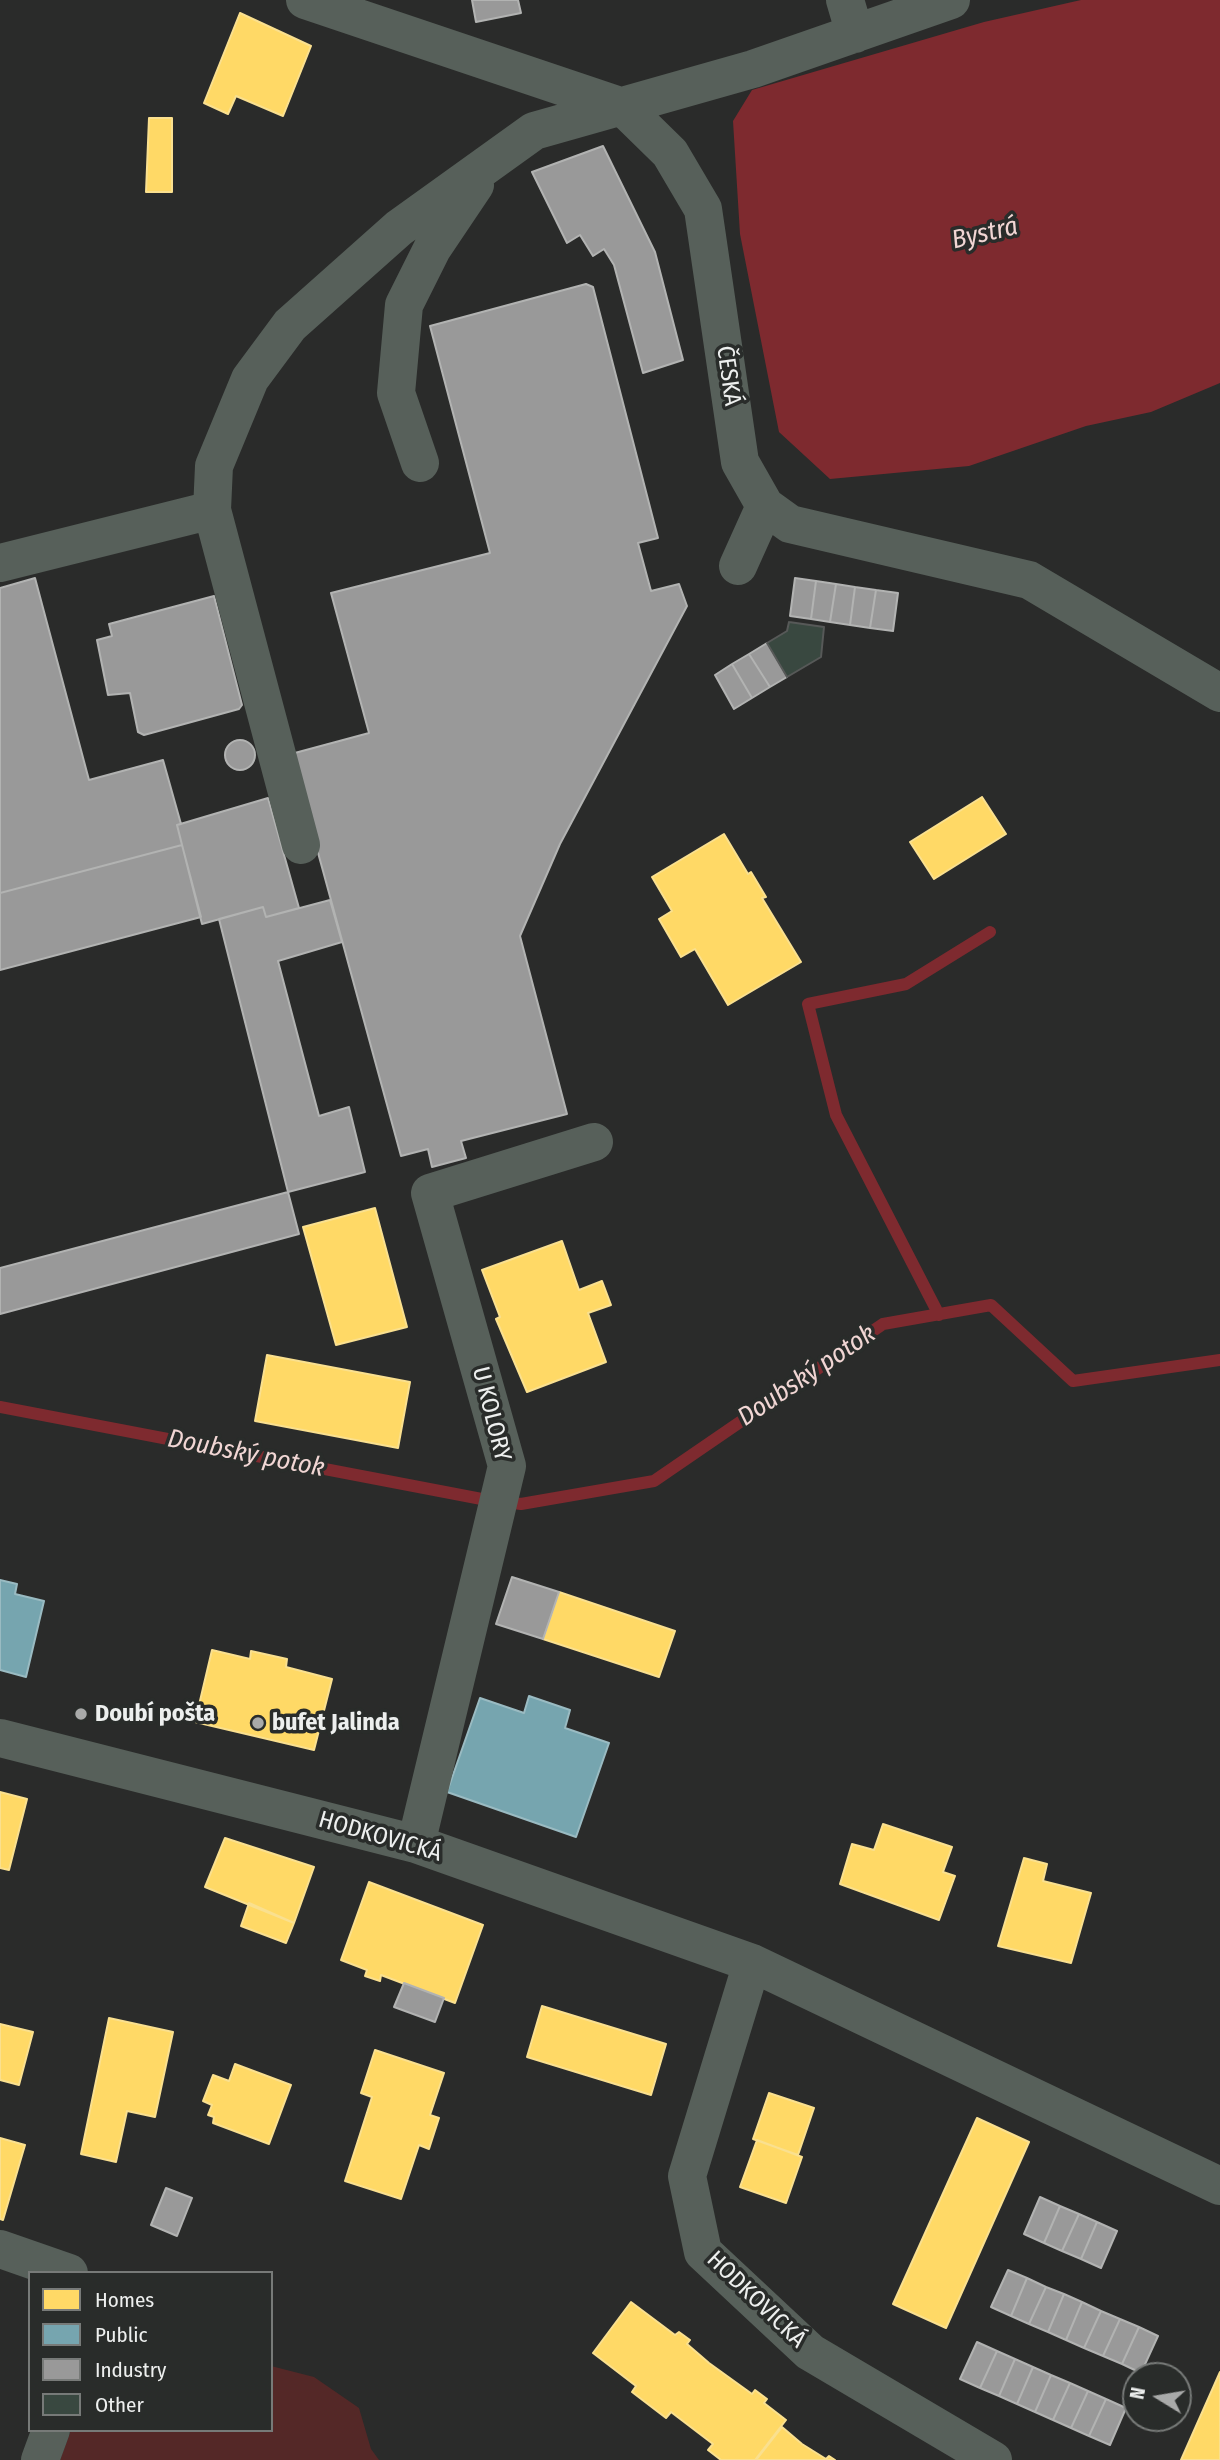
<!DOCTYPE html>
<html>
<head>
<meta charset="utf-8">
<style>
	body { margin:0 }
	#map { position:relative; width:1220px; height:2460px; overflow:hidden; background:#2a2b2a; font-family:"Fira Sans Condensed",sans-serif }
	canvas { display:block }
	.legend { position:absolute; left:28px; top:2271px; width:245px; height:161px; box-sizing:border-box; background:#292c2a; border:2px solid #777a78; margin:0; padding:9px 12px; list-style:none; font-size:21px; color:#edefee }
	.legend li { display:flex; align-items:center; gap:14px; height:35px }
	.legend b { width:35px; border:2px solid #777a78 }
	.north { position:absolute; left:1122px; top:2362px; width:70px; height:70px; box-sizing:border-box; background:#292c2a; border:2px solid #777a78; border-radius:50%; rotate:281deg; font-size:19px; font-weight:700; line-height:28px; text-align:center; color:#edefee }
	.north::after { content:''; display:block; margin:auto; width:24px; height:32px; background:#a9aaa9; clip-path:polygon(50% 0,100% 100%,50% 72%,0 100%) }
</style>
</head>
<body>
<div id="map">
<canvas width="1220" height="2460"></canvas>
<ul class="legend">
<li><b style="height:19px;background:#ffd966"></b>Homes</li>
<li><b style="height:19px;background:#76a5af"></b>Public</li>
<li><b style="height:19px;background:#999"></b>Industry</li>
<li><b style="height:19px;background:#394840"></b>Other</li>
</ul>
<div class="north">N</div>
</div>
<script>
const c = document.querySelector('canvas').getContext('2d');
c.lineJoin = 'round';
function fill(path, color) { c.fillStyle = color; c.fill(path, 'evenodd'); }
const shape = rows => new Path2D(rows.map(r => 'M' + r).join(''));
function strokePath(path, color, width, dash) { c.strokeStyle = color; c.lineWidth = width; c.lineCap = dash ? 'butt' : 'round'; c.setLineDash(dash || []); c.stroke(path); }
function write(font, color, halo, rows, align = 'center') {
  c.font = font + ' "Fira Sans Condensed",sans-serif'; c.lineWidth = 7; c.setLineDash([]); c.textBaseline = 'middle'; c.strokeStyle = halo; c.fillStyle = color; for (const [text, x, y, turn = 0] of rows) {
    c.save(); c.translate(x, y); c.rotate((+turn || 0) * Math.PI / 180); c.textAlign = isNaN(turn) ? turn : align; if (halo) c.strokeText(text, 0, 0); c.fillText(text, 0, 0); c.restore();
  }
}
const green = shape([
	[271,2366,314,2377,359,2408,371,2449,379,2460,60,2460,71,2430,271,2430]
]);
const water = shape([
	[1081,0,1220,0,1220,383,1151,412,1086,426,969,466,830,479,779,432,740,234,733,121,752,90,984,22]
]);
const homes = shape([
	[240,13,311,46,283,116,236,96,228,114,204,103,240,13],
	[149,118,172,118,172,192,146,192,149,118],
	[982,797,1006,834,934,879,910,842,982,797],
	[724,834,748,874,751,872,766,897,762,898,801,962,728,1005,695,949,681,957,659,919,672,911,652,877,724,834],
	[375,1208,407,1327,336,1345,303,1227,375,1208],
	[562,1241,579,1290,602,1281,611,1305,588,1313,606,1362,527,1392,496,1319,500,1317,482,1270,562,1241],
	[267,1355,410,1382,398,1448,255,1421,267,1355],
	[559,1592,675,1631,659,1677,543,1639,559,1592],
	[212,1650,250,1659,251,1651,287,1659,286,1667,332,1679,314,1750,195,1722,212,1650],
	[0,1792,27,1799,9,1870,0,1868,0,1792],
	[883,1824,952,1847,943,1872,955,1876,939,1920,840,1884,852,1844,874,1850,883,1824],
	[225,1838,314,1867,294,1923,205,1887,225,1838],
	[1024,1858,1047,1864,1043,1881,1091,1893,1071,1963,998,1946,1024,1858],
	[369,1882,483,1925,455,2003,381,1975,380,1981,365,1976,367,1970,341,1960,369,1882],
	[249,1903,294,1923,286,1943,241,1926,249,1903],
	[542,2006,666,2044,651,2095,527,2057,542,2006],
	[109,2018,173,2032,155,2117,127,2111,116,2162,81,2154,109,2018],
	[0,2024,33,2032,19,2085,0,2080,0,2024],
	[375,2050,444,2073,430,2115,439,2118,429,2149,419,2145,401,2199,345,2181,372,2097,361,2093,375,2050],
	[235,2064,291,2085,269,2144,213,2123,214,2117,208,2115,212,2105,203,2101,213,2075,229,2081,235,2064],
	[769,2093,814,2108,798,2155,753,2139,769,2093],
	[977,2118,1029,2142,946,2328,893,2304,977,2118],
	[0,2138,25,2145,3,2220,0,2219,0,2138],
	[757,2140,802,2157,786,2203,740,2187,757,2140],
	[631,2302,675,2335,679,2332,690,2340,687,2344,709,2363,752,2394,755,2390,767,2399,764,2403,786,2420,755,2460,721,2460,708,2450,713,2444,671,2412,666,2418,632,2392,636,2386,593,2353,631,2302],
	[1220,2372,1220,2460,1181,2460,1220,2372],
	[782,2427,802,2444,826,2459,829,2456,835,2460,756,2460,782,2427]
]);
const public = shape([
	[0,1580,17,1584,15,1594,44,1601,26,1677,0,1670,0,1580],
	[529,1696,570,1710,565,1728,609,1743,576,1837,447,1792,480,1698,524,1713,529,1696]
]);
const industry = shape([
	[472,0,518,0,521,13,476,22,472,0],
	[603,146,655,252,683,360,643,373,614,265,604,249,593,256,580,235,567,243,532,172,603,146],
	[586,284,593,287,658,538,638,543,651,591,679,584,687,606,560,844,520,936,567,1114,461,1141,466,1158,432,1167,428,1149,401,1156,291,754,369,733,331,593,490,553,430,326,586,284],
	[35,578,89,780,163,760,181,824,177,825,182,845,0,893,0,588,35,578],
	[795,578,816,581,811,619,790,616,795,578],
	[816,581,836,584,830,622,811,619,816,581],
	[836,584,855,587,850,625,830,622,836,584],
	[855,587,876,590,870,628,850,625,855,587],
	[876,590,898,593,893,631,870,628,876,590],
	[214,596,242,705,239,709,144,735,138,732,130,693,108,695,97,640,112,636,109,624,214,596],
	[767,643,787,677,770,687,749,654,767,643],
	[749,654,770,687,752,698,732,664,749,654],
	[732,664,752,698,734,709,715,675,732,664],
	'225 755a15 15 0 1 1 30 0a15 15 0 1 1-30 0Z',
	[268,798,299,908,266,917,263,907,202,924,177,825,268,798],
	[182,845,201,917,0,970,0,893,182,845],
	[330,900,342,942,278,961,319,1116,349,1107,365,1172,288,1192,219,919,263,907,266,917,330,900],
	[288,1192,299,1234,0,1314,0,1268,288,1192],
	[512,1577,559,1592,543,1639,496,1624,512,1577],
	[404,1983,444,1998,435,2022,394,2007,404,1983],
	[166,2188,192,2198,177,2236,151,2225,166,2188],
	[1040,2197,1060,2206,1044,2243,1024,2234,1040,2197],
	[1060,2206,1079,2214,1062,2251,1044,2243,1060,2206],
	[1079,2214,1097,2222,1081,2259,1062,2251,1079,2214],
	[1097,2222,1117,2231,1101,2268,1081,2259,1097,2222],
	[1008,2270,1027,2278,1011,2316,991,2307,1008,2270],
	[1027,2278,1046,2287,1029,2324,1011,2316,1027,2278],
	[1046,2287,1064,2294,1048,2332,1029,2324,1046,2287],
	[1064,2294,1082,2302,1066,2340,1048,2332,1064,2294],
	[1082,2302,1101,2311,1084,2348,1066,2340,1082,2302],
	[1101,2311,1120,2319,1103,2356,1084,2348,1101,2311],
	[1120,2319,1139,2327,1122,2364,1103,2356,1120,2319],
	[1139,2327,1158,2336,1141,2373,1122,2364,1139,2327],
	[977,2342,997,2351,980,2388,960,2379,977,2342],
	[997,2351,1015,2359,999,2396,980,2388,997,2351],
	[1015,2359,1033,2367,1017,2404,999,2396,1015,2359],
	[1033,2367,1051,2375,1035,2412,1017,2404,1033,2367],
	[1051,2375,1070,2383,1053,2420,1035,2412,1051,2375],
	[1070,2383,1088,2391,1071,2428,1053,2420,1070,2383],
	[1088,2391,1106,2399,1089,2436,1071,2428,1088,2391],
	[1106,2399,1126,2408,1110,2445,1089,2436,1106,2399]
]);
const stream = shape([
	[939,1315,836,1115,808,1004,906,984,990,932],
	[0,1407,492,1501],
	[506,1502,521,1504,654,1481,883,1324,991,1305,1073,1381,1220,1360]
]);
const building = shape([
	[789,622,824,627,821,657,787,677,767,643,787,631,789,622]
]);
const minor = shape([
	[305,0,623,107,670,153,703,209,740,462,765,506,790,524,1029,580,1220,693],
	[845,0,855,34],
	[420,463,396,393,404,305,432,249,475,185],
	[0,563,212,510],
	[738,566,765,506],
	[301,845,212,510,214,466,250,379,290,325,399,228,534,131,753,69,951,0],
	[0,1738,416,1844,752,1963,1220,2186],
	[416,1844,507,1466,430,1193,594,1142],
	[752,1963,687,2176,703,2252,810,2352,993,2460],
	[0,2249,69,2273],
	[40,2460,51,2430]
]);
const markers = [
	[81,1714,7,"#a9aaa9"],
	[258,1723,7,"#a9aaa9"]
];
const streetNames = [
	["ČESKÁ",728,376,82],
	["U KOLORY",491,1414,76],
	["HODKOVICKÁ",380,1837,16],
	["HODKOVICKÁ",756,2300,44]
];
const poiNames = [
	["Doubí pošta",95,1714],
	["bufet Jalinda",272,1723]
];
const waterNames = [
	["Bystrá",985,234,-13],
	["Doubský potok",807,1376,-34],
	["Doubský potok",246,1454,11]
];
fill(green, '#542827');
fill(water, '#7e2a2f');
fill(homes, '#ffd966');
strokePath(homes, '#fae08f', 2);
fill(public, '#76a5af');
strokePath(public, '#9abbc2', 2);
fill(industry, '#999');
strokePath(industry, '#b2b3b2', 2);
strokePath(stream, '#7e2a2f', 12);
fill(building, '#394840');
strokePath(building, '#575958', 2);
strokePath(minor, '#57605a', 38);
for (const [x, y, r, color] of markers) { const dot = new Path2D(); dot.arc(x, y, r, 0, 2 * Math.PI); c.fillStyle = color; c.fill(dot); strokePath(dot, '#292c2a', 2.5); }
write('24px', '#edefee', '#292c2a', streetNames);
write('bold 24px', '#edefee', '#292c2a', poiNames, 'left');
write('italic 26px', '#f1d6d4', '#292c2a', waterNames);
</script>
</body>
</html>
